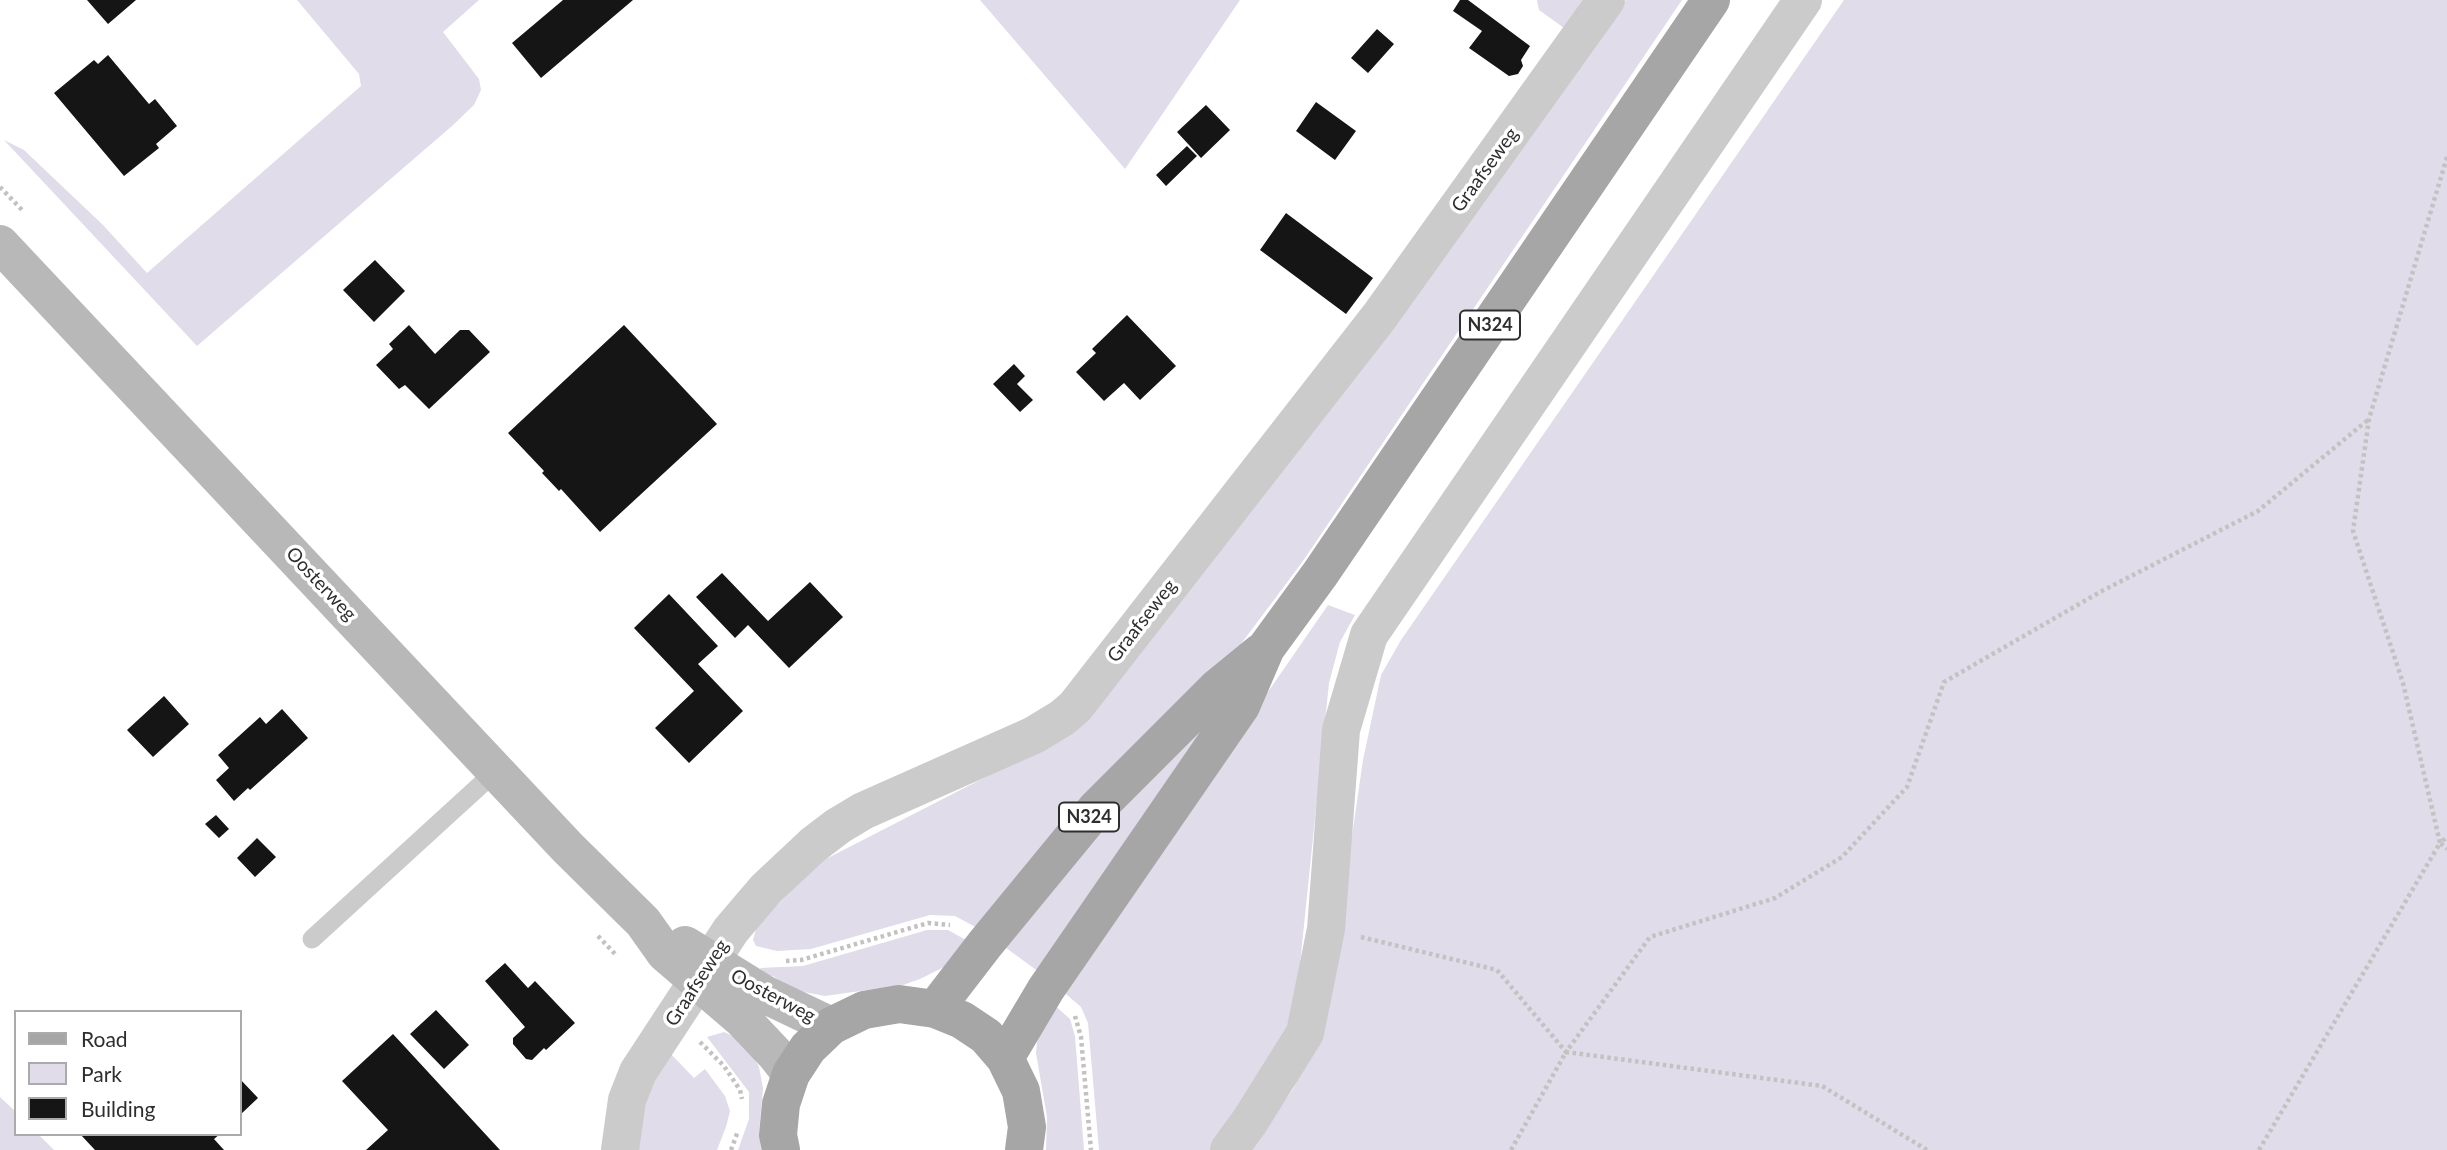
<!DOCTYPE html>
<html>
<head>
<meta charset="utf-8">
<style>
	body { margin:0 }
	#map { position:relative; width:2447px; height:1150px; overflow:hidden; background:#fff; font-family:Lato,sans-serif }
	canvas { display:block }
	.legend { position:absolute; left:14px; top:1010px; width:228px; height:126px; box-sizing:border-box; background:#fff; border:2px solid #ababab; margin:0; padding:9px 12px; list-style:none; font-size:21px; color:#2e2e2e }
	.legend li { display:flex; align-items:center; gap:14px; height:35px }
	.legend b { width:35px; border:2px solid #ababab }
</style>
</head>
<body>
<div id="map">
<canvas width="2447" height="1150"></canvas>
<ul class="legend">
<li><b style="height:9px;background:#a6a6a6"></b>Road</li>
<li><b style="height:19px;background:#e0dcea"></b>Park</li>
<li><b style="height:19px;background:#151515"></b>Building</li>
</ul>
</div>
<script>
const c = document.querySelector('canvas').getContext('2d');
c.lineJoin = 'round';
function fill(path, color) { c.fillStyle = color; c.fill(path, 'evenodd'); }
const shape = rows => new Path2D(rows.map(r => 'M' + r).join(''));
function strokePath(path, color, width, dash) { c.strokeStyle = color; c.lineWidth = width; c.lineCap = dash ? 'butt' : 'round'; c.setLineDash(dash || []); c.stroke(path); }
function write(font, color, halo, rows, align = 'center') {
  c.font = font + ' Lato,sans-serif'; c.lineWidth = 7; c.setLineDash([]); c.textBaseline = 'middle'; c.strokeStyle = halo; c.fillStyle = color; for (const [text, x, y, turn = 0] of rows) {
    c.save(); c.translate(x, y); c.rotate((+turn || 0) * Math.PI / 180); c.textAlign = isNaN(turn) ? turn : align; if (halo) c.strokeText(text, 0, 0); c.fillText(text, 0, 0); c.restore();
  }
}
const green = shape([
	[297,0,479,0,443,32,479,79,481,90,474,105,452,126,197,346,4,140,24,150,103,225,147,273,361,86,359,74],
	[980,0,1240,0,1125,169],
	[1537,0,1583,0,1564,28,1539,10],
	[1626,0,1682,0,1303,561,1238,648,981,930,955,916,930,915,811,949,777,951,756,946,753,940,757,925,820,862,1054,742,1354,377],
	[1844,0,2447,0,2447,1150,1250,1150,1293,1089,1315,1042,1330,986,1363,760,1381,675,1401,640],
	[1328,605,1355,615,1340,642,1329,683,1297,993,1288,1031,1211,1150,1099,1150,1088,1023,1081,1007,1059,988,1196,796],
	[1222,701,1039,972,1002,945,1044,889],
	[927,930,948,930,966,940,948,965,920,979,903,985,825,996,804,992,786,985,773,976,767,978,760,968,803,966],
	[1052,1003,1070,1019,1075,1036,1084,1150,1046,1150,1047,1117,1036,1053,1038,1034],
	[724,1032,731,1035,749,1049,759,1067,763,1088,759,1133,761,1150,738,1150,749,1119,749,1092,707,1037],
	[669,1052,694,1078,705,1069,725,1096,730,1111,726,1127,717,1150,637,1150,647,1091],
	[0,1097,16,1112,16,1134,38,1134,54,1150,0,1150]
]);
const building = shape([
	[87,0,136,0,108,24],
	[563,0,633,0,541,78,512,43],
	[1460,0,1468,0,1530,46,1521,60,1523,66,1518,74,1509,76,1469,48,1482,31,1453,11],
	[1377,29,1394,44,1368,73,1351,58],
	[108,55,149,104,155,99,177,126,156,144,159,148,124,176,54,93,94,60,98,64],
	[1316,102,1356,131,1335,160,1296,131],
	[1206,105,1230,130,1201,158,1177,132],
	[1187,146,1197,156,1166,186,1156,175],
	[1286,213,1373,278,1346,314,1260,250],
	[375,260,405,291,374,322,343,290],
	[1127,315,1176,366,1140,400,1124,383,1104,401,1076,372,1096,353,1092,349],
	[409,325,435,354,460,330,469,330,490,352,429,409,405,385,399,389,376,365,393,349,389,344],
	[624,325,717,424,600,532,561,489,559,491,542,473,544,471,508,433],
	[1014,364,1025,376,1017,384,1033,400,1020,412,993,384],
	[722,573,768,621,810,582,843,617,789,668,748,625,735,638,696,597],
	[669,594,718,646,698,664,743,711,689,763,655,728,694,691,634,628],
	[164,696,189,724,153,757,127,730],
	[282,709,308,738,250,790,248,788,234,801,216,780,229,768,218,755,260,717,266,724],
	[216,815,229,829,219,838,205,824],
	[257,838,276,857,255,877,237,858],
	[505,963,528,988,535,981,575,1023,546,1050,544,1048,532,1060,526,1059,513,1044,513,1038,525,1027,485,981],
	[436,1010,469,1045,444,1069,410,1034],
	[393,1034,500,1150,366,1150,388,1130,342,1081],
	[240,1079,258,1098,240,1115],
	[80,1134,220,1134,214,1139,224,1150,95,1150]
]);
const path = shape([
	[2447,157,2369,419,2353,531,2403,683,2440,843,2447,837],
	[0,187,24,212],
	[598,936,616,955],
	[1361,937,1497,970,1566,1052,1650,937,1775,898,1842,857,1907,787,1944,682,2100,592,2258,511,2369,419],
	[786,961,801,960,928,923,950,925],
	[1075,1016,1081,1037,1091,1150],
	[700,1042,724,1066,740,1090,742,1099],
	[731,1150,738,1131],
	[1511,1150,1566,1052,1822,1086,1927,1150],
	[2259,1150,2440,843,2447,849]
]);
const lane = shape([
	[312,939,497,770]
]);
const street = shape([
	[620,1150,627,1100,638,1072,731,930,766,889,813,845,838,826,863,811,1034,735,1062,718,1075,707,1379,317,1606,0],
	[1229,1150,1250,1121,1305,1033,1326,929,1341,730,1369,635,1803,0]
]);
const secondary = shape([
	[0,244,567,847,643,922,665,953,742,1019,776,1055,791,1074],
	[685,945,764,994,831,1026]
]);
const primary = shape([
	[935,1009,985,944,1096,809,1217,688,1261,652],
	[1005,1058,1046,989,1241,706,1266,648,1320,574,1711,0],
	[781,1150,778,1135,781,1104,791,1074,808,1048,831,1026,864,1010,899,1004,935,1009,962,1020,986,1036,1005,1058,1021,1091,1027,1127,1024,1150]
]);
const shields = [
	[1490,325,60],
	[1089,817,60]
];
const shieldNames = [
	["N324",1490,325],
	["N324",1089,817]
];
const streetNames = [
	["Graafseweg",1485,170,-54],
	["Oosterweg",321,584,47],
	["Graafseweg",1142,621,-52],
	["Graafseweg",697,983,-57],
	["Oosterweg",773,996,28]
];
fill(green, '#e0dcea');
fill(building, '#151515');
strokePath(path, '#c2c2c2', 4.5, [3.5, 3.5]);
strokePath(lane, '#cbcbcb', 19);
strokePath(street, '#cbcbcb', 38);
strokePath(secondary, '#b8b8b8', 38);
strokePath(primary, '#a6a6a6', 38);
for (const [x, y, w] of shields) { const box = new Path2D(); box.roundRect(x - w / 2, y - 14.5, w, 29, 5); c.fillStyle = '#fff'; c.fill(box); strokePath(box, '#2e2e2e', 2); }
write('bold 18px', '#2e2e2e', null, shieldNames);
write('19px', '#2e2e2e', '#fff', streetNames);
</script>
</body>
</html>
